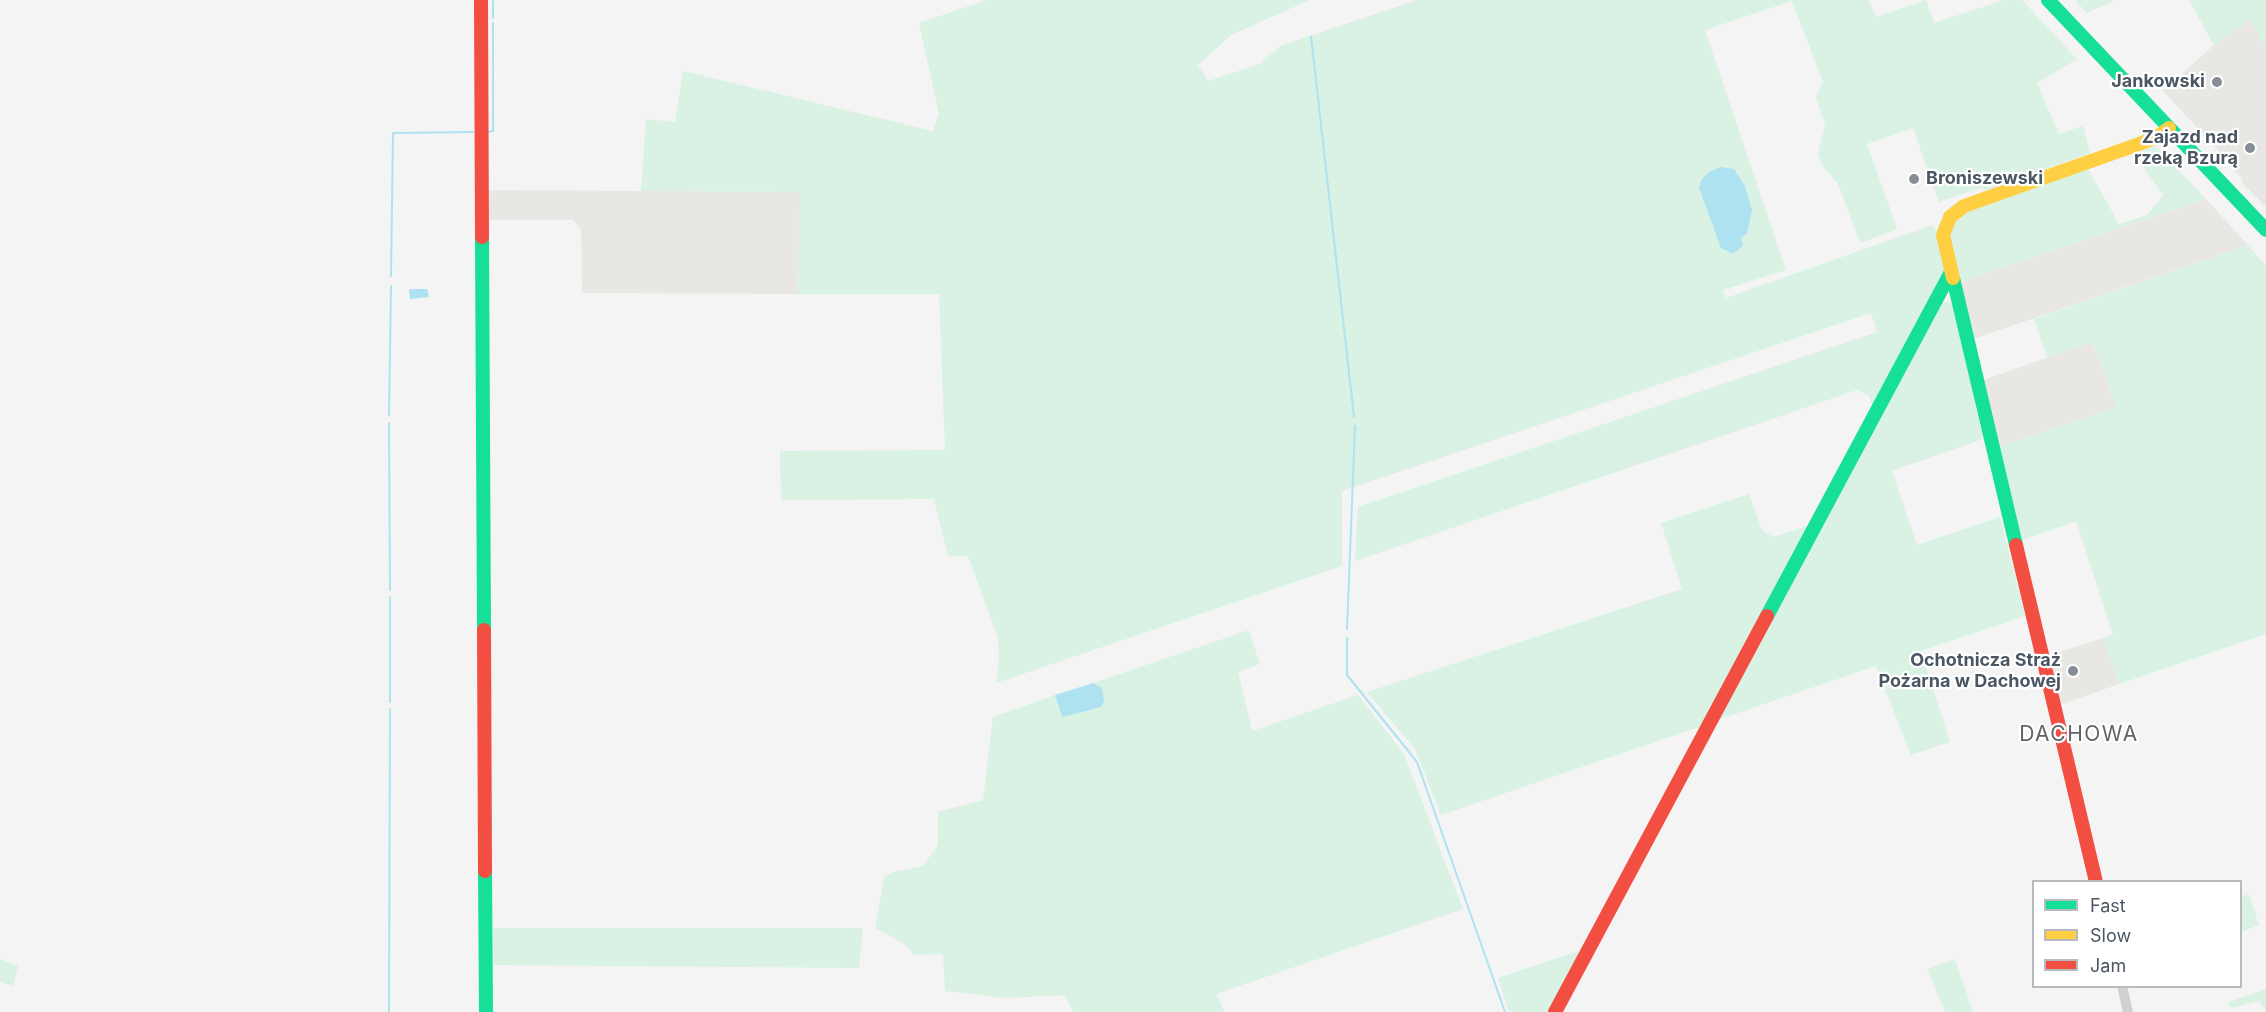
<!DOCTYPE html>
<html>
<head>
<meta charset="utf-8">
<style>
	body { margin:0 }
	#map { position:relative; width:2266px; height:1012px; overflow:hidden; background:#f4f4f4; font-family:Inter,sans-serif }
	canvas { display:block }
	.legend { position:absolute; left:2032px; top:880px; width:210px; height:108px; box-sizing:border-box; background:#fff; border:2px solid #b7bbc0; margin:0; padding:8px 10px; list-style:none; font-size:18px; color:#4a5661 }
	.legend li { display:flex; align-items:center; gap:12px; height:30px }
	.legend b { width:30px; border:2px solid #b7bbc0 }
</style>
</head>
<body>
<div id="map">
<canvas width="2266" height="1012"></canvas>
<ul class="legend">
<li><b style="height:8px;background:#16e098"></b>Fast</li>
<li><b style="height:8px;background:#ffcf43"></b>Slow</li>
<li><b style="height:8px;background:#f24e42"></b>Jam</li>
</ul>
</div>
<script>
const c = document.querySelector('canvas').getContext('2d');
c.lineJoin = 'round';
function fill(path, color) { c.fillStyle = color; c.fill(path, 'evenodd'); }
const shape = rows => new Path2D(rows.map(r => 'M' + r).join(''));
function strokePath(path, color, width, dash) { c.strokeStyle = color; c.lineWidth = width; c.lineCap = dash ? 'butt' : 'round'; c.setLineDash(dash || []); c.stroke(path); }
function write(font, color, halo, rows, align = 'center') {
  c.font = font + ' Inter,sans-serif'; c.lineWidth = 4.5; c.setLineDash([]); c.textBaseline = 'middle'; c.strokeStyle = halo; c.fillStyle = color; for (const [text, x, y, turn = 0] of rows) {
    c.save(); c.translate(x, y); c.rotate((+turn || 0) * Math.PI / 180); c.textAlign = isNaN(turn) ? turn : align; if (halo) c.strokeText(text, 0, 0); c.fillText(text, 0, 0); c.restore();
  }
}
const commercial = shape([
	[2189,0,2248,0,2266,26,2266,207,2241,182,2243,180,2218,150,2163,91,2214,45],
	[489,190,801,192,798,294,582,293,581,229,573,220,489,220],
	[2206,199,2248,245,1973,339,1959,283],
	[2092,342,2117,407,1997,447,1981,381],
	[2103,638,2119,684,2060,705,2047,656]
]);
const green = shape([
	[987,0,1310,0,1231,35,1198,65,1208,81,1260,64,1280,46,1417,0,1869,0,1876,17,1926,0,1934,23,2004,0,2022,0,2077,59,2037,83,2059,134,2083,126,2090,153,1985,191,1983,187,1939,202,1913,128,1867,144,1897,229,1860,243,1838,184,1822,164,1818,154,1825,125,1816,97,1823,82,1792,1,1705,30,1786,270,1723,290,1726,298,1932,225,1937,232,1945,270,1872,406,1870,397,1857,390,1355,561,1358,507,1877,332,1871,313,1342,491,1342,566,996,683,999,658,998,638,968,556,948,556,934,499,781,500,780,451,945,450,939,294,798,294,800,192,641,191,646,119,675,122,683,71,933,131,939,114,919,23],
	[2075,0,2115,0,2087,13],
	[2189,0,2266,0,2266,50,2250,19,2214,45],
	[2155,146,2206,199,1959,283,1948,233,1961,214,2088,169,2119,224,2147,215,2163,195,2134,154],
	[2248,245,2266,266,2266,634,2119,684,2103,638,2113,635,2076,521,2020,541,1997,447,2117,407,2092,342,2047,358,2034,319],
	[1946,301,1954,304,1983,439,1892,471,1917,545,2000,517,2025,616,1921,651,1950,742,1911,755,1876,666,1717,720,1939,304],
	[1749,494,1762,530,1773,537,1808,526,1702,726,1441,815,1415,749,1367,692,1682,589,1661,523],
	[1249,630,1260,664,1238,672,1252,731,1358,695,1404,754,1463,909,1216,994,1225,1012,1073,1012,1065,995,1006,998,945,991,943,954,914,955,903,943,875,928,884,878,893,872,923,866,938,845,938,812,983,800,993,717,1055,695,1062,717,1104,701,1101,687,1093,683],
	[2249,894,2259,925,2241,932,2241,897],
	[493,928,863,928,859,968,494,965],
	[1581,950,1548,1012,1509,1012,1498,978],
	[0,959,18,966,13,986,0,982],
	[1955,959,1973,1012,1945,1012,1927,969],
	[2266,989,2266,1011,2259,1001,2230,1008,2229,1002]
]);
const water = shape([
	[1720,167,1734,169,1745,186,1752,210,1747,233,1741,238,1743,246,1733,254,1721,248,1699,188,1701,181,1709,172],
	[411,289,427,289,429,297,410,299,409,290],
	[1093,683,1101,687,1103,693,1104,701,1101,707,1062,717,1055,695]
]);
const stream = shape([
	[493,18,493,0],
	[1311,36,1354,417],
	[487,132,493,131,493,23],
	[391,276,393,133,473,132],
	[389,415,391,286],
	[389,423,390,590],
	[390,597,390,702],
	[1347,629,1355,426],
	[1347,638,1347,675,1417,762,1505,1012],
	[389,1012,390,709]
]);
const street = shape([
	[2122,986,2128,1012]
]);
const fast = shape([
	[2048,0,2266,230],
	[482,237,484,630],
	[1953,278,2016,545],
	[1767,616,1951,272],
	[485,871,486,1012]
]);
const slow = shape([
	[1953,278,1943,235,1950,217,1964,206,2139,144,2157,137,2169,128]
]);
const jam = shape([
	[481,0,482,237],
	[2016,545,2096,882],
	[484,630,485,871],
	[1555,1012,1767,616]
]);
const markers = [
	[2217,82,6,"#868d94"],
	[2250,148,6,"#868d94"],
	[1914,179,6,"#868d94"],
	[2073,671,6,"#868d94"]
];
const poiNames = [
	["Jankowski",2205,82],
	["Zajazd nad",2238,138],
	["rzeką Bzurą",2238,159],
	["Broniszewski",1926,179,"left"],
	["Ochotnicza Straż",2061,661],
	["Pożarna w Dachowej",2061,682]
];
const quarterNames = [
	["DACHOWA",2079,735]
];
fill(commercial, '#e8e7e3');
fill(green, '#d9f2e3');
fill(water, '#aee2f0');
strokePath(stream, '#aee2f0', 2);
strokePath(street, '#ced0d2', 10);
strokePath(fast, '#16e098', 14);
strokePath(slow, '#ffcf43', 14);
strokePath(jam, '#f24e42', 14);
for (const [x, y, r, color] of markers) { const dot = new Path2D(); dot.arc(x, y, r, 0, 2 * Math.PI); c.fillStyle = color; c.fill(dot); strokePath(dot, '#fff', 2); }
write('bold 18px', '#4a5661', '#fff', poiNames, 'right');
c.letterSpacing = '1.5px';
write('21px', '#5f6368', '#fff', quarterNames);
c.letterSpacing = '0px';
</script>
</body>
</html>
